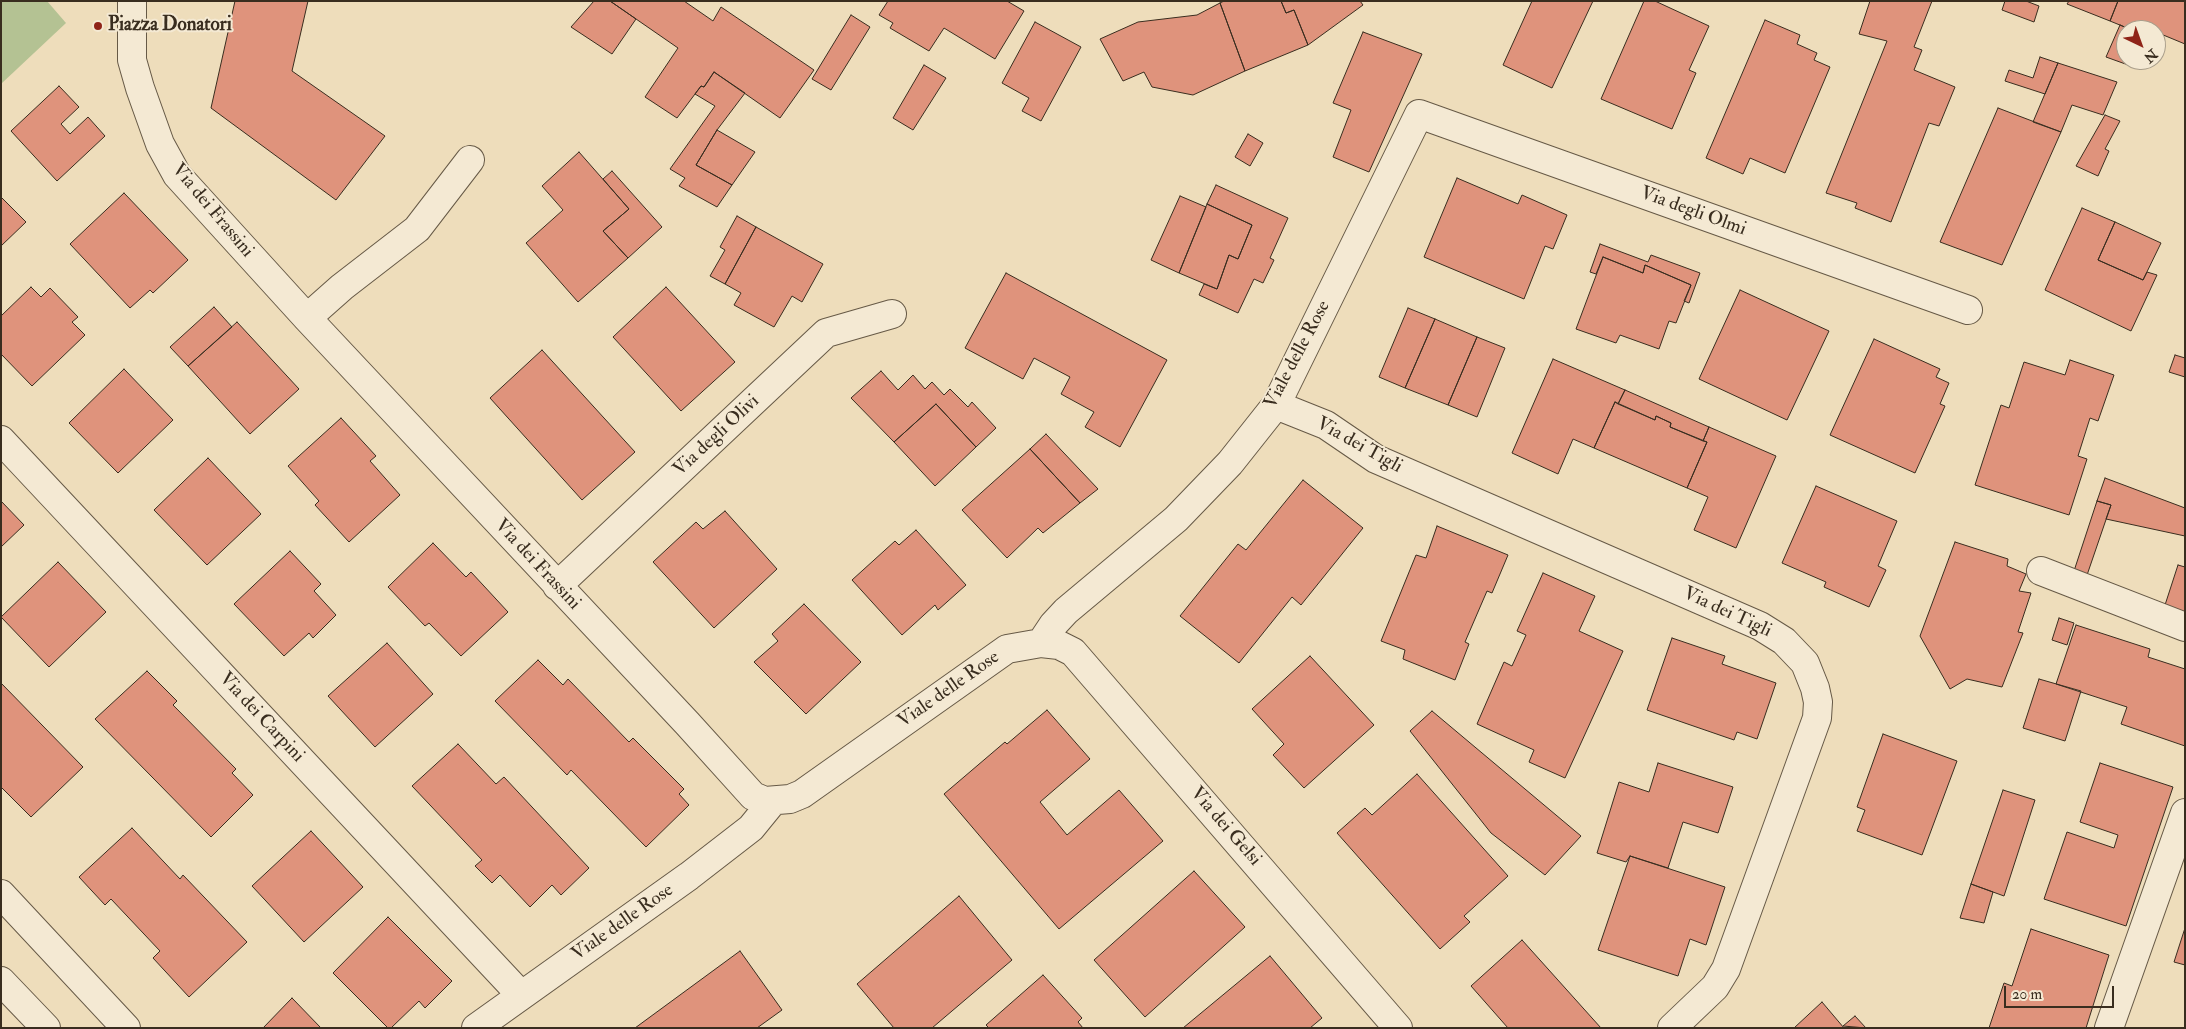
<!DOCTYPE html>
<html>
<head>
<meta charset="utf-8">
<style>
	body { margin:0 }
	#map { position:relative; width:2186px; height:1029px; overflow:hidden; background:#edb; font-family:"IM FELL Double Pica",serif }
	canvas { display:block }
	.frame { position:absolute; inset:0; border:2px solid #392d1f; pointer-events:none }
	.north { position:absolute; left:2116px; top:20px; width:50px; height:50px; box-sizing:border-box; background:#f4e9d3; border:1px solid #a99e8b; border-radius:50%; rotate:138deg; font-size:14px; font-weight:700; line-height:20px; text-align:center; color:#392d1f }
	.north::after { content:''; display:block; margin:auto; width:18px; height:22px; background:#8f2418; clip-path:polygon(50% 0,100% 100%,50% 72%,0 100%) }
	.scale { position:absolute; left:2004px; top:986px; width:110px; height:22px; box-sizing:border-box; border:2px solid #392d1f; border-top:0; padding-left:6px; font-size:15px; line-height:18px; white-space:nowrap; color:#392d1f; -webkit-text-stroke:4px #f4e9d3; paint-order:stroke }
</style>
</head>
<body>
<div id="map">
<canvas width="2186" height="1029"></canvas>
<div class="frame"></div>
<div class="north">N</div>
<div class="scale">20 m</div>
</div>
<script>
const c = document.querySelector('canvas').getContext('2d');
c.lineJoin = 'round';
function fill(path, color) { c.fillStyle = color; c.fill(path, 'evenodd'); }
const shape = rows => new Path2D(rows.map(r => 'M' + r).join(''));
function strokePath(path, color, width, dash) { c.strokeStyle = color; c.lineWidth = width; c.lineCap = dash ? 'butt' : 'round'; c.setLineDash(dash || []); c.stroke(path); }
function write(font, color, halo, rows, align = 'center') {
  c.font = font + ' "IM FELL Double Pica",serif'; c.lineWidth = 4; c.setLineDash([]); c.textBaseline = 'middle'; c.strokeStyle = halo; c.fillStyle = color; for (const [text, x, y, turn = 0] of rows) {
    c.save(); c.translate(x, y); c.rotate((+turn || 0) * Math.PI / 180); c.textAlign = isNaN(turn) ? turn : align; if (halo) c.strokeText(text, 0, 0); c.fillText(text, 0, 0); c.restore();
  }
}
const green = shape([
	[1,1,47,1,66,23,1,84]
]);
const building = shape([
	[235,1,308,1,292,71,385,136,336,200,211,108,235,1],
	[594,1,610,1,636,19,612,54,571,27,594,1],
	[610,1,684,1,713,21,721,7,814,70,780,118,714,72,704,87,701,86,677,118,645,97,678,48,610,1],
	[888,1,1007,1,1024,11,995,59,944,28,929,51,890,28,893,23,879,15,888,1],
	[1224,1,1281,1,1286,13,1294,10,1308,45,1245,71,1220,3,1224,1],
	[1281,1,1360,1,1363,5,1308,45,1294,10,1286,13,1281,1],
	[1532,1,1593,1,1552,88,1503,65,1532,1],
	[1644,1,1655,1,1709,26,1689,70,1696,73,1672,129,1601,99,1644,1],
	[1870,1,1932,1,1914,47,1922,50,1914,70,1955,87,1939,126,1929,123,1891,222,1855,208,1857,203,1826,193,1887,41,1859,34,1870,1],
	[2005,1,2026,1,2039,6,2034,22,2002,10,2005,1],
	[2069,1,2118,1,2110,21,2067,4,2069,1],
	[2118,1,2185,1,2185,44,2156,32,2156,30,2132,30,2110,21,2118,1],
	[1220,3,1245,71,1193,95,1152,87,1144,72,1123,81,1100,39,1138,22,1197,15,1220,3],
	[851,15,870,27,831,90,812,79,851,15],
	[1765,20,1800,35,1797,44,1817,53,1814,60,1830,67,1785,173,1750,158,1743,174,1706,158,1765,20],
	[1035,22,1081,47,1041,121,1022,111,1029,98,1002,83,1035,22],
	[2120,25,2132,30,2126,30,2126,60,2134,60,2131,66,2106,57,2120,25],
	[1363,32,1422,54,1369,172,1333,157,1351,110,1333,103,1363,32],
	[2040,57,2058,63,2045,94,2005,81,2009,70,2033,78,2040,57],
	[2058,63,2117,82,2103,115,2072,105,2061,132,2033,122,2058,63],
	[924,65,946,78,913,130,893,118,924,65],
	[714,72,745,93,717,130,696,165,732,185,717,207,679,186,685,178,670,169,715,106,695,94,701,86,704,87,714,72],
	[59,86,79,107,61,124,70,134,88,117,105,136,57,181,11,131,59,86],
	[1998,108,2061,132,2002,265,1940,242,1998,108],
	[2105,115,2120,121,2105,149,2109,151,2098,176,2076,166,2105,115],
	[717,130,755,152,732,185,696,165,717,130],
	[1248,134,1263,143,1250,166,1235,157,1248,134],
	[579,152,629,209,603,231,628,258,578,302,526,243,563,210,542,186,579,152],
	[612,171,662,227,628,258,603,231,629,209,603,179,612,171],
	[1457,178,1518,204,1522,195,1567,215,1553,249,1545,246,1524,299,1424,257,1457,178],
	[1216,185,1288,218,1270,258,1274,260,1263,283,1254,279,1238,313,1199,295,1204,284,1217,289,1229,255,1238,259,1252,225,1207,204,1216,185],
	[124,193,188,260,153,293,150,290,130,308,70,244,124,193],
	[1180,196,1206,207,1179,273,1151,260,1180,196],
	[1,197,26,222,1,246,1,197],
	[1207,204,1252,225,1238,259,1229,255,1217,289,1179,273,1207,204],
	[2082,208,2115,222,2098,260,2143,280,2147,272,2157,275,2131,331,2045,290,2082,208],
	[737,216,756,227,725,284,710,276,725,250,720,247,737,216],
	[2115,222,2161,243,2143,280,2098,260,2115,222],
	[756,227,823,264,802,302,792,296,774,327,734,305,741,293,725,284,756,227],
	[1600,244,1648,262,1651,255,1700,273,1689,303,1684,301,1691,285,1645,265,1643,273,1603,257,1596,274,1590,272,1600,244],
	[1603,257,1643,273,1645,265,1691,285,1676,323,1669,321,1659,349,1620,335,1616,343,1576,329,1603,257],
	[1006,273,1167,360,1120,447,1085,427,1094,412,1061,394,1070,377,1034,358,1023,379,965,348,1006,273],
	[31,287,41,297,50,288,78,317,72,322,85,335,32,386,1,354,1,316,31,287],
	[666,287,735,362,681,411,613,337,666,287],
	[1740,290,1829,331,1787,420,1699,379,1740,290],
	[214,307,232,327,188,366,170,347,214,307],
	[1408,308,1435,319,1405,388,1379,377,1408,308],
	[1435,319,1477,337,1448,405,1405,388,1435,319],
	[237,322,299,389,250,434,188,366,237,322],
	[1477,337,1505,348,1477,417,1448,405,1477,337],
	[1874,339,1940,369,1936,377,1949,383,1940,404,1945,406,1915,473,1830,435,1874,339],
	[542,350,635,452,582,500,490,398,542,350],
	[2175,355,2185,358,2185,377,2169,372,2175,355],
	[1553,359,1625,390,1618,404,1615,402,1594,448,1573,439,1558,474,1512,453,1553,359],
	[2070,360,2114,375,2098,421,2090,418,2078,456,2087,459,2069,515,1975,485,2001,405,2009,408,2024,362,2065,375,2070,360],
	[124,369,173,420,118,473,69,423,124,369],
	[881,371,898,390,913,375,925,389,932,382,944,395,950,389,968,407,972,402,996,428,976,447,936,404,894,442,851,398,881,371],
	[1625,390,1709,427,1703,441,1670,427,1671,423,1656,416,1655,420,1618,404,1625,390],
	[1615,402,1655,420,1656,416,1671,423,1670,427,1707,442,1687,488,1594,448,1615,402],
	[936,404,976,447,935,486,894,442,936,404],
	[341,418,376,456,370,461,400,495,349,542,315,505,319,501,288,466,341,418],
	[1709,427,1776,456,1736,548,1694,530,1708,497,1687,488,1707,442,1703,441,1709,427],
	[1046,434,1098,489,1080,503,1030,449,1046,434],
	[1030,449,1080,503,1043,533,1038,528,1007,558,962,510,1030,449],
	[208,458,261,514,207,565,154,510,208,458],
	[2105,478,2185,508,2185,536,2106,519,2111,505,2097,501,2105,478],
	[1303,480,1363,528,1301,605,1292,597,1239,663,1180,616,1238,544,1246,550,1303,480],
	[1816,486,1897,521,1878,566,1886,570,1869,607,1824,587,1826,582,1782,563,1816,486],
	[1,501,24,525,1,547,1,501],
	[2097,501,2111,505,2086,578,2073,574,2097,501],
	[725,511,777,569,714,628,653,562,696,522,703,529,725,511],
	[1437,526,1508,555,1492,593,1487,591,1465,642,1469,644,1455,680,1403,659,1405,650,1381,641,1416,555,1426,558,1437,526],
	[916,530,966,585,938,610,935,605,902,635,852,580,895,541,899,545,916,530],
	[1955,542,2008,559,2007,566,2026,574,2019,591,2031,593,2018,632,2023,633,2002,687,1967,679,1950,689,1920,636,1955,542],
	[433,543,466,577,471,572,508,612,461,656,429,623,425,626,388,587,433,543],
	[290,551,321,584,314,591,336,615,313,638,309,633,284,656,234,604,290,551],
	[58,562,106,612,49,667,1,617,58,562],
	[2178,565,2185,567,2185,612,2165,605,2178,565],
	[1543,573,1595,596,1579,631,1623,651,1565,778,1529,762,1534,750,1477,724,1504,662,1512,666,1526,635,1517,631,1543,573],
	[804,604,861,662,806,714,754,662,778,641,772,634,804,604],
	[2059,618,2074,623,2067,645,2052,640,2059,618],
	[2076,625,2150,649,2148,657,2185,669,2185,746,2121,724,2127,707,2056,684,2076,625],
	[1672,638,1725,656,1722,664,1776,683,1757,739,1737,732,1734,740,1647,710,1672,638],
	[387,643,433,694,375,747,328,696,387,643],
	[1310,656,1374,725,1304,788,1273,755,1284,744,1252,709,1310,656],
	[538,660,563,685,568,679,629,742,633,738,684,789,679,794,689,805,646,847,571,770,567,775,495,701,538,660],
	[147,671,177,701,173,705,236,769,232,773,253,795,211,837,95,719,147,671],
	[2039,679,2081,691,2065,741,2023,728,2039,679],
	[1,683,83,767,31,817,1,787,1,683],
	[1047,710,1090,759,1040,802,1067,835,1119,790,1163,841,1059,929,944,794,1005,742,1007,744,1047,710],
	[1432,711,1581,836,1545,875,1491,833,1410,731,1432,711],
	[1883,734,1957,761,1922,855,1857,831,1865,810,1857,807,1883,734],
	[458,744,496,784,504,777,589,868,561,895,552,885,530,907,500,875,492,883,475,866,482,860,412,786,458,744],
	[1658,763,1733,787,1718,833,1683,822,1668,868,1630,856,1626,862,1597,853,1619,782,1649,792,1658,763],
	[2100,763,2173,787,2126,926,2044,899,2067,832,2114,848,2118,835,2080,822,2100,763],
	[1417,774,1508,876,1464,916,1470,922,1440,949,1337,833,1365,808,1372,815,1417,774],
	[2003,790,2035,800,2004,896,1971,884,2003,790],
	[132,828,180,879,183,875,247,942,189,997,153,958,160,951,111,899,105,905,79,877,132,828],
	[311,831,363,887,304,942,252,886,311,831],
	[1630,856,1725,887,1706,945,1690,939,1678,976,1598,950,1630,856],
	[1194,871,1245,927,1145,1017,1094,960,1194,871],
	[1971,884,1993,892,1984,923,1960,918,1971,884],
	[959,896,1012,960,932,1028,894,1028,857,984,959,896],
	[388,917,452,981,425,1008,419,1001,391,1028,388,1028,333,973,388,917],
	[2185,928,2185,965,2174,962,2185,928],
	[2031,929,2109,955,2086,1028,1989,1028,2004,983,2012,986,2031,929],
	[1522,940,1601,1028,1508,1028,1471,986,1522,940],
	[740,951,782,1010,757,1028,635,1028,740,951],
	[1270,956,1322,1018,1310,1028,1183,1028,1270,956],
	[1043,975,1082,1018,1078,1022,1083,1028,989,1028,986,1025,1043,975],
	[292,998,321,1028,263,1028,292,998],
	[1822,1002,1844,1028,1794,1028,1822,1002],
	[1855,1016,1866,1028,1843,1026,1855,1016]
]);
const minor = shape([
	[132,1,132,60,140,88,160,144,177,175,307,318,687,723,753,796,765,801,790,799,802,794,1007,649,1041,643,1053,625,1066,611,1176,519,1230,463,1276,405,1419,114,1968,310],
	[307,318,342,287,417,229,470,160],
	[1276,405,1326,425,1376,459,1760,626,1784,641,1805,663,1815,688,1818,702,1817,718,1726,969,1715,987,1672,1028],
	[1,440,521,995],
	[2041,571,2185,627],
	[557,586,826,333,892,314],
	[1041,643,1059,645,1073,652,1398,1028],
	[1,894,126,1028],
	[476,1028,689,876,751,828,773,801],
	[2109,1028,2185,813]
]);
const tertiary = shape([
	[1,981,46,1028]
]);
const markers = [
	[98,26,5,"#8f2418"]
];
const poiNames = [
	["Piazza Donatori",108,26]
];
const streetNames = [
	["Via dei Frassini",212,211,50],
	["Via degli Olmi",1693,212,20],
	["Viale delle Rose",1298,355,-62],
	["Via degli Olivi",717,436,-43],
	["Via dei Tigli",1359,446,29],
	["Via dei Frassini",537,565,47],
	["Via dei Tigli",1727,613,25],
	["Viale delle Rose",949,690,-35],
	["Via dei Carpini",261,718,47],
	["Via dei Gelsi",1225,827,49],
	["Viale delle Rose",623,923,-35]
];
fill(green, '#b4c293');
fill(building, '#df937c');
strokePath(building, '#392d1f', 1);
strokePath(minor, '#665946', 30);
strokePath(tertiary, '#665946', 30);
strokePath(minor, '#f4e9d3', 28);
strokePath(tertiary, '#f4e9d3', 28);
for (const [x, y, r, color] of markers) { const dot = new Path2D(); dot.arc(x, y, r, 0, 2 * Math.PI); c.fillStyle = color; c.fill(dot); strokePath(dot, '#f4e9d3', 2); }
write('bold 19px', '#392d1f', '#f4e9d3', poiNames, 'left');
write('19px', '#392d1f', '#f4e9d3', streetNames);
</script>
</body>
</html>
